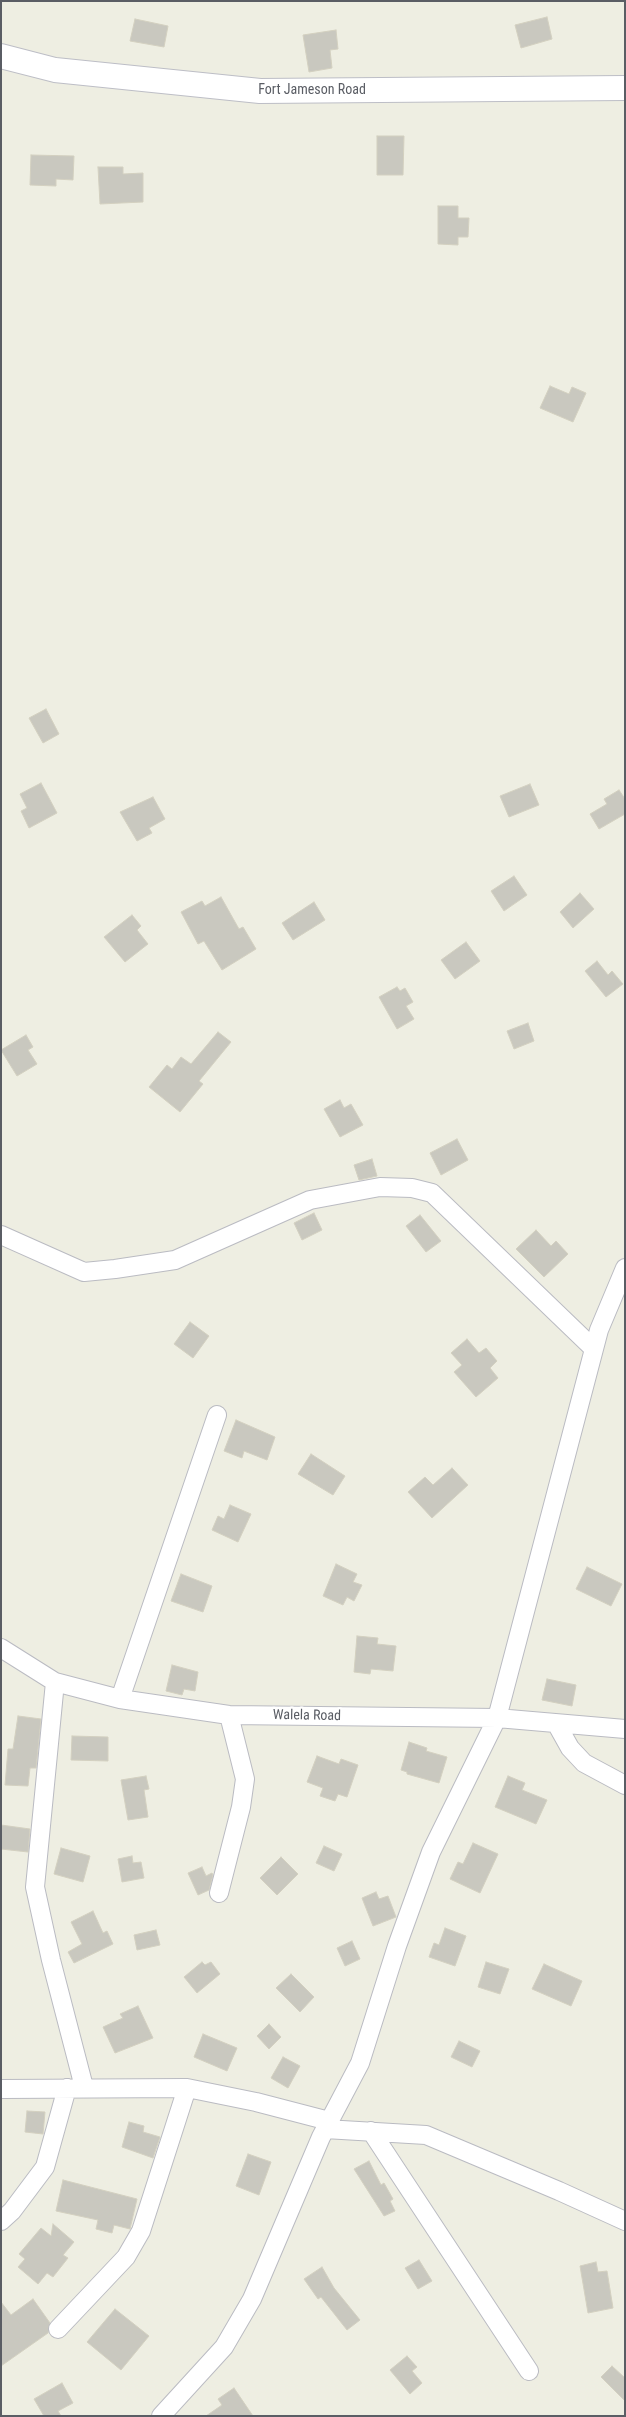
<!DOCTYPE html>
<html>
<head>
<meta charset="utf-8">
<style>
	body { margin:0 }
	#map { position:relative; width:626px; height:2417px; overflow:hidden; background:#eeeee2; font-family:"Roboto Condensed",sans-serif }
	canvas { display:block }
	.frame { position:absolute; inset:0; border:2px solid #5a5d64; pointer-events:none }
</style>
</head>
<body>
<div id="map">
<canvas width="626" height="2417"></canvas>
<div class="frame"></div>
</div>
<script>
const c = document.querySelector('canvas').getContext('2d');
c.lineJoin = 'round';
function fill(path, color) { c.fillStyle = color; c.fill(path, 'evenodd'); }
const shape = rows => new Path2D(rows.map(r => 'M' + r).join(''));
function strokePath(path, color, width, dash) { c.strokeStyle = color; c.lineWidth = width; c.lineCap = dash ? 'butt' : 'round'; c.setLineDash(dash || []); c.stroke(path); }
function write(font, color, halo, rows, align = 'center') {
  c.font = font + ' "Roboto Condensed",sans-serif'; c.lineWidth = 4.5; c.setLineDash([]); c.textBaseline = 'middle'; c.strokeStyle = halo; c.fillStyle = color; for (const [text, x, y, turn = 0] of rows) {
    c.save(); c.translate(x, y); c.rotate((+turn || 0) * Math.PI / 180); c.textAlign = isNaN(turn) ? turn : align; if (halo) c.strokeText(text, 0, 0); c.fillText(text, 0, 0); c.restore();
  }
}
const building = shape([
	[547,17,552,39,521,48,515,25,547,17],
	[135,19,168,26,164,47,130,41,135,19],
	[336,30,338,49,330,50,332,68,309,72,303,35,336,30],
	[377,136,404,136,403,175,377,175,377,136],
	[31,155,74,156,73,180,56,179,56,186,30,185,31,155],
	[98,167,123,167,123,174,143,173,143,202,100,204,98,167],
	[438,206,458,206,458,218,469,218,468,237,458,237,458,245,438,244,438,206],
	[550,386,569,394,572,387,586,393,573,422,540,408,550,386],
	[46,709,59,734,43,743,29,718,46,709],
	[41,783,57,813,29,828,21,811,27,808,20,794,41,783],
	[530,784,539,805,509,817,500,796,530,784],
	[619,790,625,799,625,814,599,829,590,814,607,804,604,799,619,790],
	[153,797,165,819,149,828,152,833,137,841,120,812,153,797],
	[514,876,527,895,504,911,491,891,514,876],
	[580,893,594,909,573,928,560,912,580,893],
	[221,897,239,929,243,927,256,949,222,970,204,941,198,944,181,912,202,901,205,906,221,897],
	[314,902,325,920,293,940,282,923,314,902],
	[132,915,141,926,137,930,148,944,125,962,104,937,132,915],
	[466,942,480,961,455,979,441,960,466,942],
	[597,961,608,975,612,971,623,984,606,997,585,971,597,961],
	[397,987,400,991,405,988,413,1002,406,1006,414,1019,397,1029,379,997,397,987],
	[528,1023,534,1041,514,1049,507,1031,528,1023],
	[218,1032,231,1042,199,1081,203,1084,180,1112,149,1087,167,1065,172,1069,181,1057,191,1064,218,1032],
	[26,1035,33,1047,28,1050,37,1064,17,1076,1,1050,26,1035],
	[340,1100,344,1108,351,1104,363,1125,340,1137,324,1109,340,1100],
	[457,1139,468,1160,441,1175,430,1153,457,1139],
	[372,1159,377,1176,359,1180,354,1165,372,1159],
	[314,1213,322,1230,302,1240,294,1223,314,1213],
	[420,1215,441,1241,426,1252,406,1226,420,1215],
	[536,1230,551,1246,556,1241,568,1254,544,1277,516,1249,536,1230],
	[190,1322,209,1336,193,1358,174,1344,190,1322],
	[467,1339,479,1353,486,1348,497,1361,490,1368,498,1378,476,1397,454,1372,462,1365,451,1353,467,1339],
	[236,1420,275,1437,267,1460,244,1451,242,1458,224,1451,236,1420],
	[311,1454,345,1476,333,1495,298,1474,311,1454],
	[452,1468,468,1485,432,1518,408,1492,425,1477,433,1485,452,1468],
	[230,1505,251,1514,238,1542,212,1530,218,1516,224,1519,230,1505],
	[336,1564,357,1574,353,1582,362,1585,354,1601,347,1597,343,1605,323,1596,336,1564],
	[587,1567,622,1584,611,1606,576,1589,587,1567],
	[181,1574,212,1586,203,1612,171,1601,181,1574],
	[357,1636,378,1638,377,1644,396,1646,393,1671,371,1669,370,1674,354,1672,357,1636],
	[172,1665,198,1672,195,1691,184,1689,182,1695,166,1691,172,1665],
	[547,1679,576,1685,572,1706,542,1700,547,1679],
	[18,1716,41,1719,36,1768,30,1768,28,1786,5,1785,8,1749,13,1749,18,1716],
	[72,1736,108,1737,108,1761,71,1760,72,1736],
	[409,1742,427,1748,426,1751,447,1757,439,1783,407,1774,407,1772,401,1770,409,1742],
	[317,1756,339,1764,341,1759,358,1765,347,1797,338,1794,335,1801,320,1796,323,1788,307,1782,317,1756],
	[146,1776,149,1789,144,1790,148,1817,128,1820,121,1780,146,1776],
	[508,1776,525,1783,522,1790,547,1800,536,1824,495,1807,508,1776],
	[1,1825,30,1829,28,1852,1,1849,1,1825],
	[473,1843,498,1854,480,1893,450,1879,458,1862,463,1864,473,1843],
	[324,1846,342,1854,334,1871,316,1863,324,1846],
	[61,1848,90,1856,83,1882,54,1874,61,1848],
	[132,1856,133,1863,141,1862,144,1878,122,1882,118,1859,132,1856],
	[281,1857,298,1874,277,1895,260,1878,281,1857],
	[202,1867,206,1876,212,1873,213,1875,209,1890,198,1895,188,1873,202,1867],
	[376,1892,379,1899,388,1896,396,1917,373,1926,362,1898,376,1892],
	[93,1911,103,1933,107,1931,113,1944,74,1963,68,1952,82,1944,71,1922,93,1911],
	[445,1928,466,1936,455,1966,429,1957,434,1943,439,1945,445,1928],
	[156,1930,160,1945,137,1950,134,1935,156,1930],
	[352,1941,360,1959,345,1966,337,1948,352,1941],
	[202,1962,205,1965,211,1962,220,1974,197,1993,184,1977,202,1962],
	[486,1962,509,1969,500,1994,478,1987,486,1962],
	[544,1964,582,1981,571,2006,532,1989,544,1964],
	[291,1974,314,1997,300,2012,276,1988,291,1974],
	[138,2006,153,2038,115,2053,103,2027,123,2018,120,2014,138,2006],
	[269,2024,281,2037,269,2049,257,2036,269,2024],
	[203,2034,237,2048,227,2071,194,2057,203,2034],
	[459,2041,480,2051,472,2067,451,2057,459,2041],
	[283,2057,300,2066,288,2088,271,2078,283,2057],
	[27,2111,45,2112,43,2134,25,2132,27,2111],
	[129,2122,144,2126,143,2132,160,2137,153,2158,122,2147,129,2122],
	[248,2154,271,2162,259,2195,236,2186,248,2154],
	[369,2161,381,2185,384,2183,393,2199,390,2201,395,2211,384,2216,354,2169,369,2161],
	[63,2180,137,2199,130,2229,114,2225,112,2233,96,2229,98,2220,56,2211,63,2180],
	[53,2224,74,2242,63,2255,68,2258,53,2277,47,2273,38,2284,18,2267,25,2259,19,2254,41,2228,51,2236,53,2224],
	[419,2260,432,2281,418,2289,405,2268,419,2260],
	[596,2262,598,2272,607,2271,613,2308,588,2313,580,2266,596,2262],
	[322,2267,334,2288,360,2320,347,2330,321,2297,318,2299,304,2279,322,2267],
	[33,2299,50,2323,48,2333,1,2366,1,2302,11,2315,33,2299],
	[115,2309,149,2336,121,2370,87,2342,115,2309],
	[407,2356,417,2367,412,2371,422,2383,410,2394,390,2370,407,2356],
	[612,2366,625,2378,625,2401,601,2377,612,2366],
	[62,2383,73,2403,58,2411,61,2416,44,2416,34,2399,62,2383],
	[234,2388,253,2416,206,2416,222,2405,218,2399,234,2388]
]);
const street = shape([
	[1,1235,84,1272,115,1269,175,1260,310,1200,380,1187,412,1188,432,1193,594,1349],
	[1,1648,55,1682,120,1699,229,1715,497,1718,625,1729],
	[55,1682,35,1887,51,1960,84,2087],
	[120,1699,217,1415],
	[556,1723,570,1748,584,1763,625,1785],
	[219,1893,241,1807,245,1779,229,1715],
	[1,2089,187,2088,256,2102,329,2121],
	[325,2129,426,2135,559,2191,625,2221],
	[371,2131,529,2371],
	[1,2221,12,2211,45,2167,67,2088],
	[58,2329,126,2257,141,2231,187,2088],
	[161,2416,224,2347,252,2299,321,2137,360,2063,397,1946,431,1852,497,1718,599,1330,625,1268]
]);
const secondary = shape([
	[1,56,55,70,260,91,625,88]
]);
const streetNames = [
	["Fort Jameson Road",312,90],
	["Walela Road",307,1716,1]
];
fill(building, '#c9c8bf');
strokePath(building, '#d3d0c0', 1);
strokePath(street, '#babbc2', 20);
strokePath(secondary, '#bdbec6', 26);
strokePath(street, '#fff', 18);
strokePath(secondary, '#fff', 24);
write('14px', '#5a5d64', '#fff', streetNames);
</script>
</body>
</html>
